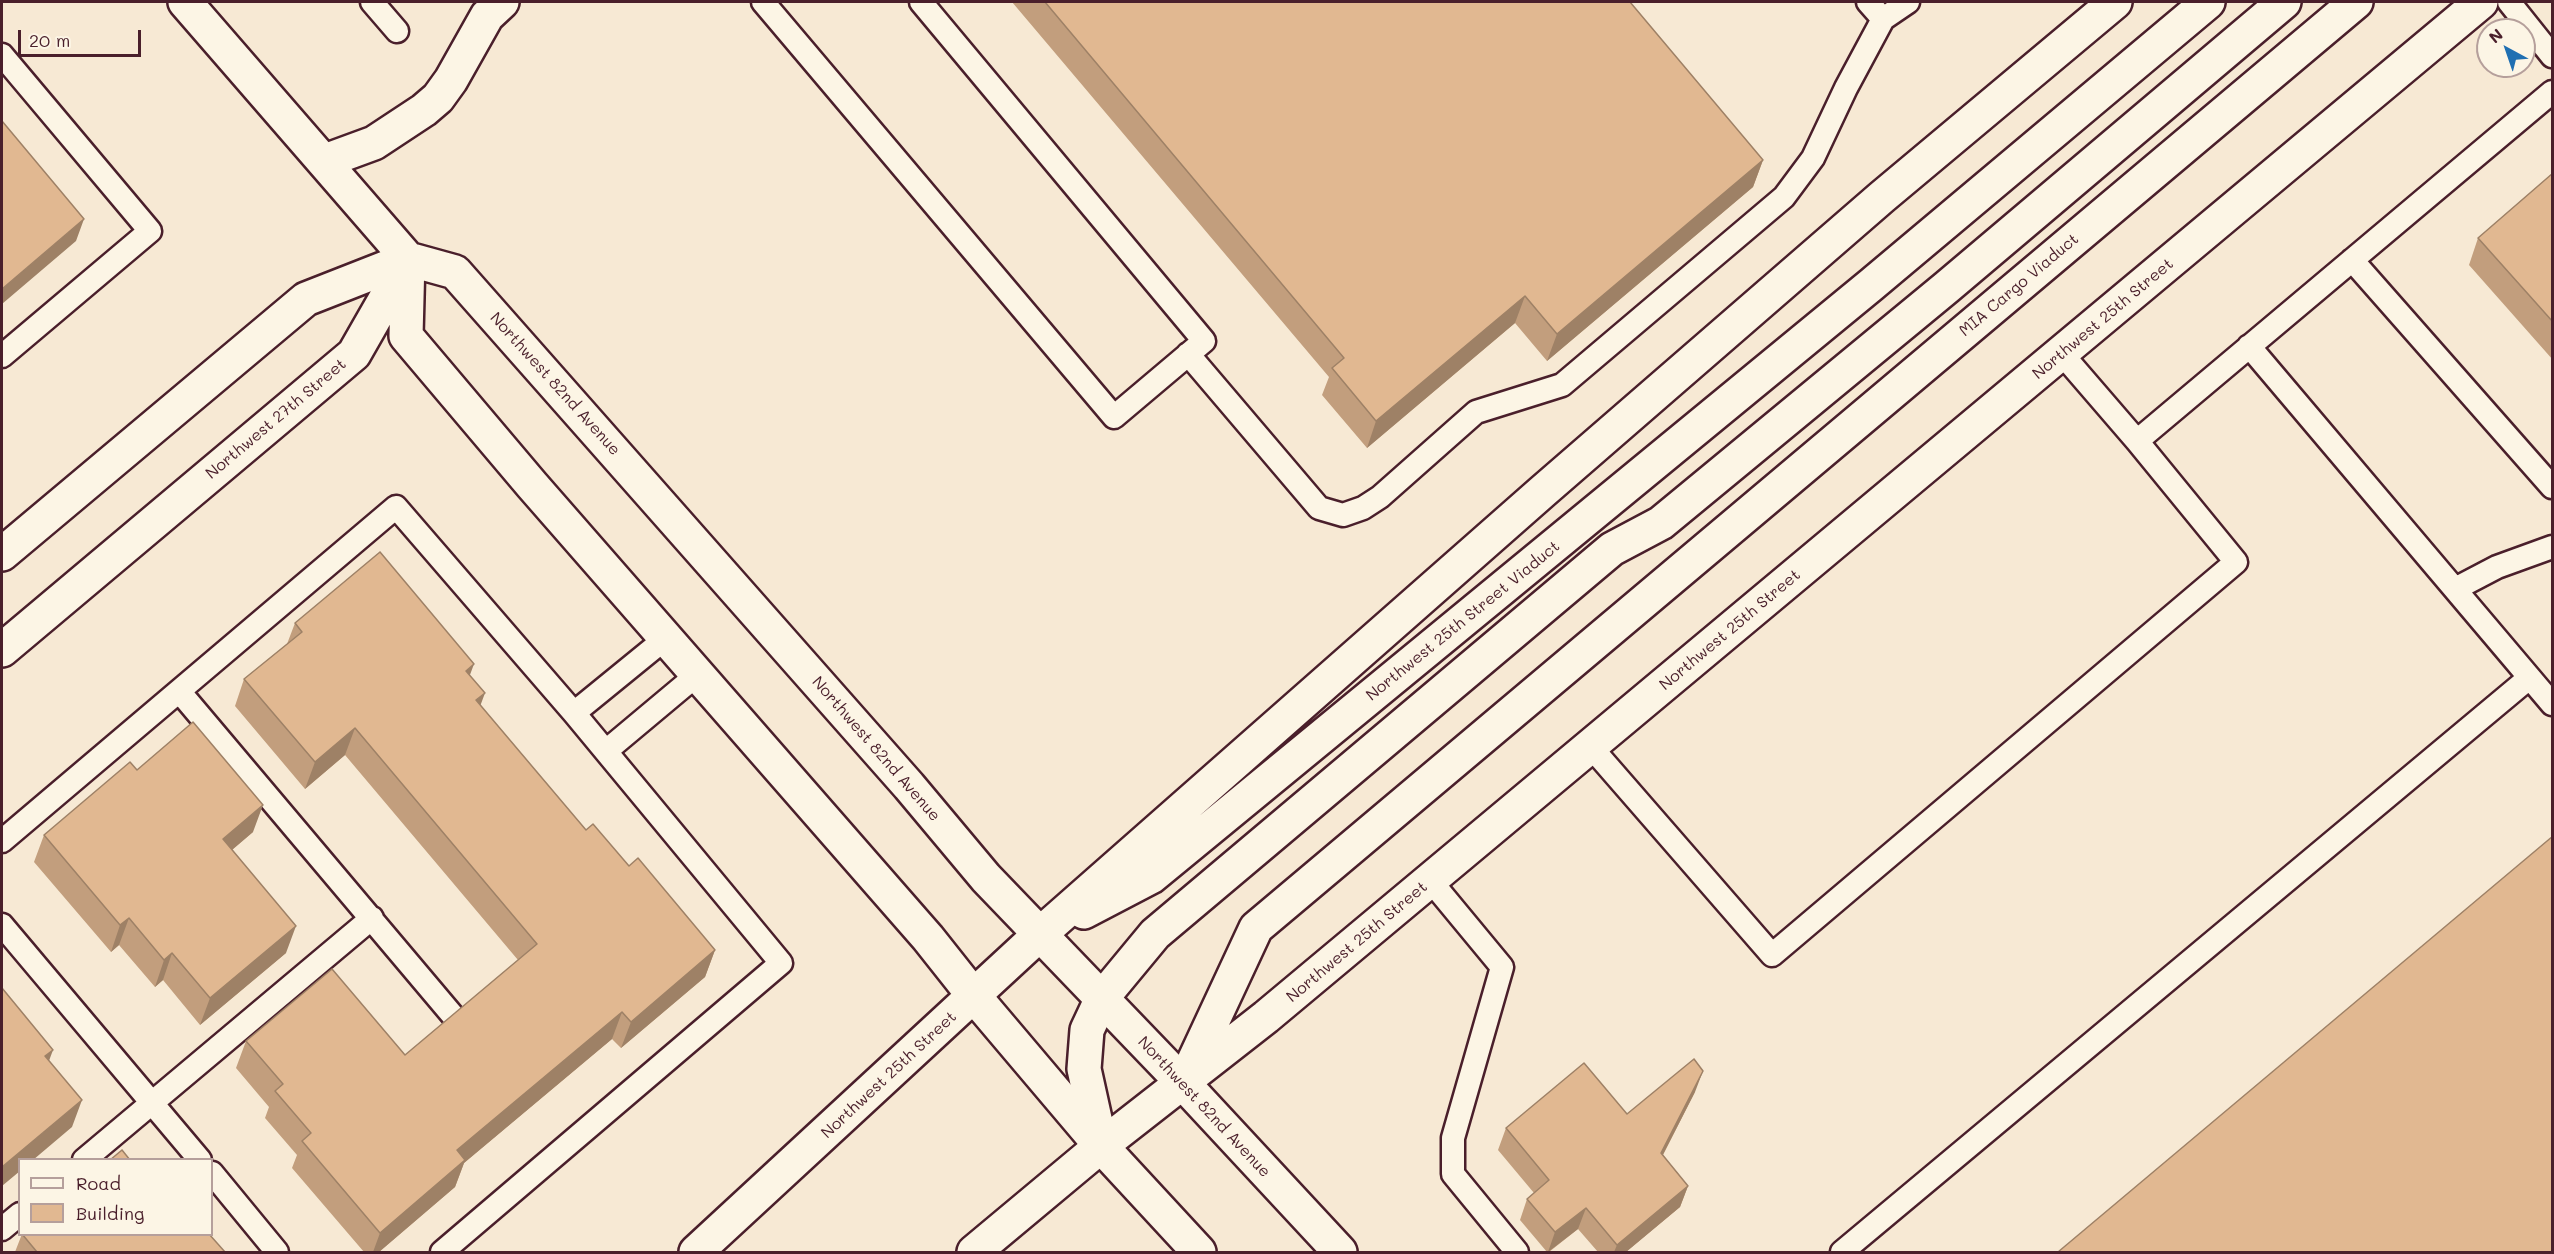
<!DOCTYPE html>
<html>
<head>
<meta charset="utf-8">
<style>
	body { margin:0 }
	#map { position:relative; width:2554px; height:1254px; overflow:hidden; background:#f7e9d4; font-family:Mali,sans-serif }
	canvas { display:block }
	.frame { position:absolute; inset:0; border:3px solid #4a1f2b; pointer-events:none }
	.legend { position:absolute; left:18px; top:1158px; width:195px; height:78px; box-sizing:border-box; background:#fcf5e5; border:2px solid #b59f9b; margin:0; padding:8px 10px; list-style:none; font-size:18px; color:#4a1f2b }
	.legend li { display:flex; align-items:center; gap:12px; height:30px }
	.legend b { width:30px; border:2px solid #b59f9b }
	.north { position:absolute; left:2476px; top:18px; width:60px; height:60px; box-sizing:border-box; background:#fcf5e5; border:2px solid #b59f9b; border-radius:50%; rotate:320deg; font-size:16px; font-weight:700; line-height:24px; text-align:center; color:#4a1f2b }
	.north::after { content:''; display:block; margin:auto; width:21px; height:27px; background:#1f6fb2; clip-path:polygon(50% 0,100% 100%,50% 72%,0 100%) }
	.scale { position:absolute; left:18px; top:30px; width:123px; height:27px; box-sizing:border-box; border:3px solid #4a1f2b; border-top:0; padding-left:8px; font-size:18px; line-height:21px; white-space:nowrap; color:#4a1f2b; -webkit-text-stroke:4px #fcf5e5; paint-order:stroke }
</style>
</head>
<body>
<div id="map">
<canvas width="2554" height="1254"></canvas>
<div class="frame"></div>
<ul class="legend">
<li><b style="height:8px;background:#fcf5e5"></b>Road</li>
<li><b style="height:16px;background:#e1b891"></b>Building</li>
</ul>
<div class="north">N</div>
<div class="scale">20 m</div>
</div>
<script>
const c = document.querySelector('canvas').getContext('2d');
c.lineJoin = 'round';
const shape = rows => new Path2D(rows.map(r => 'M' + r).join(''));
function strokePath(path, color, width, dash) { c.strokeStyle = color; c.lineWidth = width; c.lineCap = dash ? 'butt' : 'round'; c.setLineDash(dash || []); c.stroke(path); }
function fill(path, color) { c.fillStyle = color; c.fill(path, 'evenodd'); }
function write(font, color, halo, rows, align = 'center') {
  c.font = font + ' Mali,sans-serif'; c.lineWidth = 6; c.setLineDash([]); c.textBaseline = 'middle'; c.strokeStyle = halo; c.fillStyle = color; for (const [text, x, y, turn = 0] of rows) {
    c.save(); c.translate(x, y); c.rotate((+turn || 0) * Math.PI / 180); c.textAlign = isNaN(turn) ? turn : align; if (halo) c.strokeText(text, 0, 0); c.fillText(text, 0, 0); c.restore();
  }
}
const service = shape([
	[372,2,397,31],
	[763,2,1114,417,1204,341,921,2],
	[2509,2,2552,56],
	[1883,19,1908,2],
	[2,55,150,231,2,356],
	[2352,260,2552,487],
	[2249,346,2552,704],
	[1188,354,1319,508,1343,515,1363,508,1380,497,1476,412,1562,385,1784,197,1813,158,1846,88,1883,19,1868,2],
	[2137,441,2552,92],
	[2455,589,2497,567,2552,547],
	[179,691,454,1017],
	[574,713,666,638],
	[1591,747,1772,955,2236,562,2137,441,2062,354],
	[606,751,698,674],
	[2,841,396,507,574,713,781,963,442,1252],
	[1430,880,1502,967,1453,1138,1453,1174,1517,1252],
	[2,925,200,1160],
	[84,1160,372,918],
	[212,1173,277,1252],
	[2,1229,20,1214],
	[1842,1252,2529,678]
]);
const minor = shape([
	[325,161,374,143,424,110,438,98,451,80,487,16,502,2]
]);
const tertiary = shape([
	[185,2,408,259,455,272,909,786,986,878,1183,1083,1340,1252],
	[408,259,406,336,532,485,928,938,974,996,1101,1146,1199,1252],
	[2,554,306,299,408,259],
	[2,650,354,354,406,263]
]);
const secondary = shape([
	[1084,912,1151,877,1871,285,2208,2],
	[1187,1076,1256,928,2356,2],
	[1101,1146,1084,1069,1087,1030,1102,998,1155,934,1612,549,1661,523,1947,287,2284,2],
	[696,1252,1039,935,1542,492,1882,197,2115,2],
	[974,1252,1101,1146,1266,1017,2481,2]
]);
const wall = shape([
	[1012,2,1630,2,1763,160,1753,187,1547,361,1515,323,1367,448,1322,395,1329,377],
	[2553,173,2553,360,2469,265,2478,238],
	[295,623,470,676,480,705,586,830,629,866,715,950,705,977,621,1048,612,1039,464,1163,455,1187,379,1252,364,1252,292,1168,297,1155,265,1118,269,1107,236,1068,246,1041,405,1055,518,960,345,755,305,789,235,706,244,679,287,644],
	[137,770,253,832,232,850,286,953,200,1025,163,980,155,987,119,945,111,952,34,862,44,835],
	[1695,1092,1663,1155,1688,1186,1680,1207,1626,1252,1598,1252,1578,1229,1549,1252,1547,1252,1520,1220,1527,1199,1534,1193,1498,1150,1506,1128,1627,1114],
	[22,1234,225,1252,15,1252]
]);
const shadedWall = shape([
	[1763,160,1753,187,1547,361,1557,334],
	[84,219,76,241,2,304,2,289],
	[1525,296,1515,323,1367,448,1376,421],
	[474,664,464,691,466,671],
	[485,693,475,720,476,700],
	[355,728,345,755,305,789,315,762],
	[263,805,253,832,213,866,223,839],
	[129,918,119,945,111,952,120,925],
	[296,926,286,953,200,1025,210,998],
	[715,950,705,977,621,1048,631,1022],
	[172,953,163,980,155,987,164,960],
	[622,1012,612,1039,464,1163,455,1187,379,1252,373,1252,380,1233,457,1150],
	[53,1050,43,1077,45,1056],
	[1703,1071,1695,1092,1653,1174,1661,1153],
	[82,1100,72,1127,33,1160,20,1160,20,1171,2,1186,2,1167],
	[1688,1186,1680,1207,1626,1252,1614,1252,1617,1245],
	[1586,1208,1578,1229,1548,1252,1555,1232]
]);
const building = shape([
	[1045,2,1630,2,1763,160,1557,334,1525,296,1376,421,1332,368,1344,358,1045,2],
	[2,121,84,219,2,289,2,121],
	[2553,173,2553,322,2478,238,2553,173],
	[380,552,474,664,466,671,485,693,476,700,586,830,593,824,629,866,638,858,715,950,631,1022,622,1012,457,1150,465,1160,380,1233,302,1141,311,1133,275,1091,283,1084,246,1041,332,969,405,1055,537,944,355,728,315,762,244,679,302,632,295,623,380,552],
	[193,722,263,805,223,839,296,926,210,998,172,953,164,960,129,918,120,925,44,835,130,762,137,770,193,722],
	[2553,836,2553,1252,2058,1252,2553,836],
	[2,988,53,1050,45,1056,82,1100,2,1167,2,988],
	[1694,1059,1703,1071,1661,1153,1688,1186,1617,1245,1586,1208,1555,1232,1527,1199,1549,1180,1506,1128,1584,1063,1627,1114,1694,1059],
	[122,1150,130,1160,110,1160,122,1150],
	[22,1234,209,1234,225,1252,37,1252,22,1234]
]);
const streetNames = [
	["MIA Cargo Viaduct",2019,285,-40],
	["Northwest 25th Street",2103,319,-40],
	["Northwest 82nd Avenue",555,384,48],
	["Northwest 27th Street",276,419,-40],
	["Northwest 25th Street Viaduct",1463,621,-39],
	["Northwest 25th Street",1730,630,-40],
	["Northwest 82nd Avenue",876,749,49],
	["Northwest 25th Street",1357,942,-40],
	["Northwest 25th Street",889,1075,-43],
	["Northwest 82nd Avenue",1204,1107,47]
];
strokePath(service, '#4a1f2b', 27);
strokePath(minor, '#4a1f2b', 38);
strokePath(tertiary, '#4a1f2b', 38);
strokePath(secondary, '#4a1f2b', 38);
strokePath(service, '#fcf5e5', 22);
strokePath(minor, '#fcf5e5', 33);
strokePath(tertiary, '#fcf5e5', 33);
strokePath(secondary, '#fcf5e5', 33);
fill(wall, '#c29e7d');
fill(shadedWall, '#9e8166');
fill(building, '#e1b891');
strokePath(building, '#9e8166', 1.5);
write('16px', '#4a1f2b', '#fcf5e5', streetNames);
</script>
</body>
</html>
